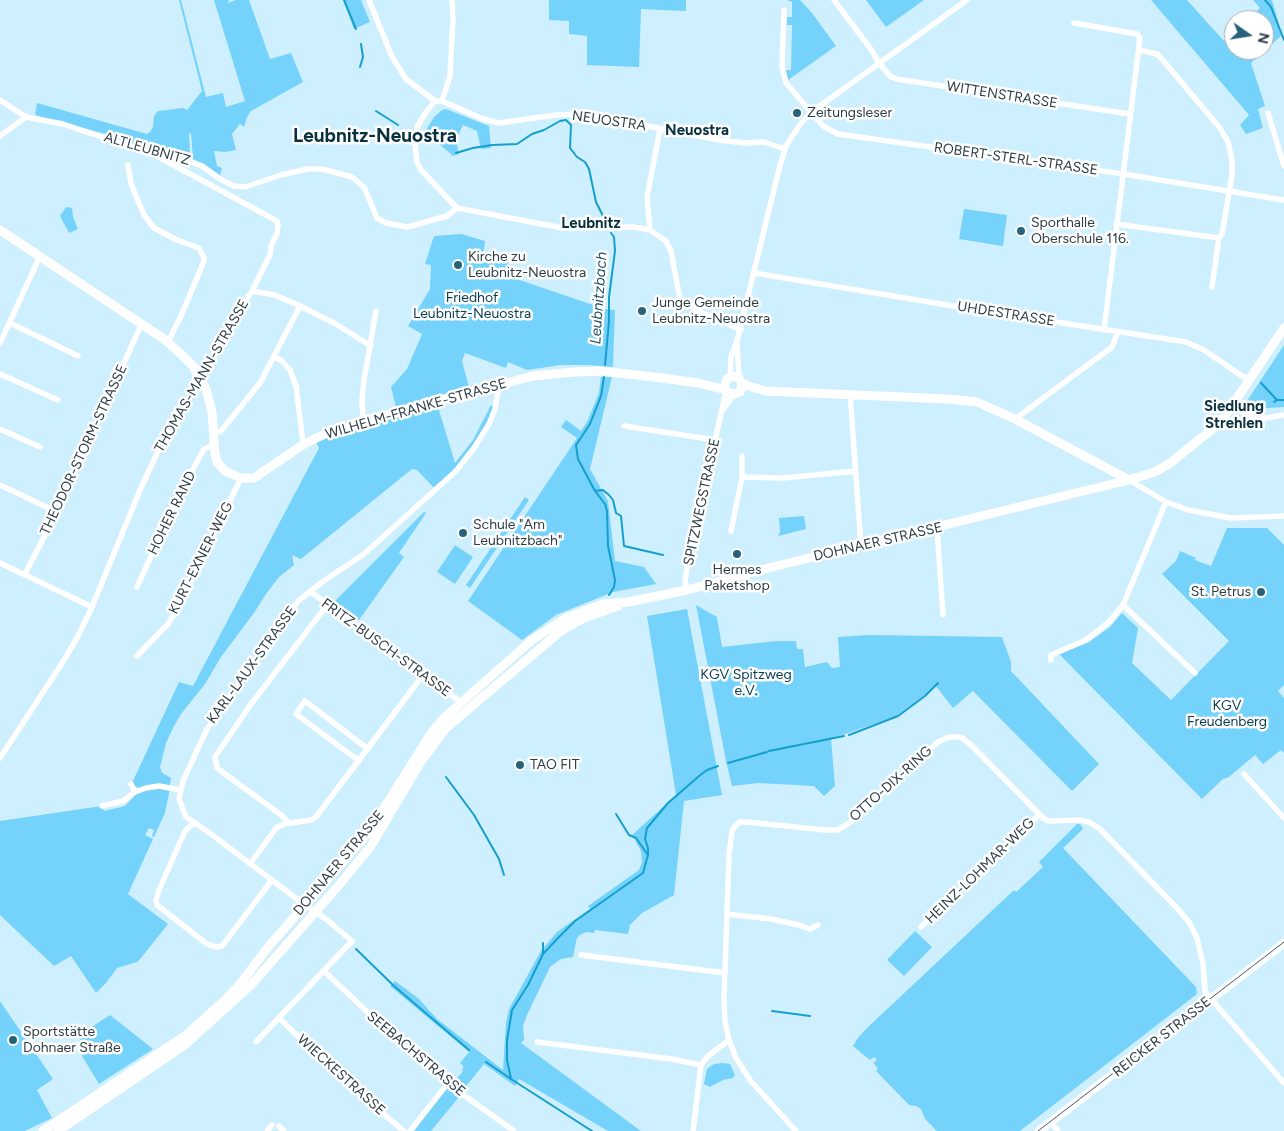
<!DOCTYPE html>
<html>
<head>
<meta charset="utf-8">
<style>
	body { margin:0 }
	#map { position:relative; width:1284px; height:1131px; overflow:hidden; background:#ceeffe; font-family:Figtree,sans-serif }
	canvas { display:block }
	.north { position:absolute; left:1224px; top:10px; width:50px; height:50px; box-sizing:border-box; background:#fff; border:1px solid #abb1b5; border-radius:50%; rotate:103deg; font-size:14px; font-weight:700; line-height:20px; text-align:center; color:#2d3d45 }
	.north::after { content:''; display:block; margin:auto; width:18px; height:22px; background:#27627a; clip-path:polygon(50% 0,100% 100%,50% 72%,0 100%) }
</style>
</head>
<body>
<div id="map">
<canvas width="1284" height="1131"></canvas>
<div class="north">N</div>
</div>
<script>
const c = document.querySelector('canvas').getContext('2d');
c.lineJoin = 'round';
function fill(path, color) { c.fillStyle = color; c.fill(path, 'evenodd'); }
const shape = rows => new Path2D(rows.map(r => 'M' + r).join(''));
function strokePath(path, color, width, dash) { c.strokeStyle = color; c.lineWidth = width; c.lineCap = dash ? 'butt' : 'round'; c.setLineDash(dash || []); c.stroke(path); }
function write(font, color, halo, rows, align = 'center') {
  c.font = font + ' Figtree,sans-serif'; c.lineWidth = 5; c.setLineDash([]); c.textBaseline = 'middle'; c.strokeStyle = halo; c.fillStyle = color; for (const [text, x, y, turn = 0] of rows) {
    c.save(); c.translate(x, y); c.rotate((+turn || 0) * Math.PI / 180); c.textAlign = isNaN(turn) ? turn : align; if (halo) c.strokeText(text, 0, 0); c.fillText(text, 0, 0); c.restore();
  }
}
const green = shape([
	[179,0,181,0,206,97,223,93,226,107,245,101,214,0,229,0,228,3,236,0,249,0,270,59,291,53,303,82,251,111,247,117,244,127,240,124,232,134,236,150,225,152,214,151,217,166,222,168,220,175,202,163,193,159,191,133,189,134,190,151,186,157,160,153,106,134,35,115,37,103,147,134,150,132,153,127,154,116,158,111,183,108,187,110,202,91],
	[343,0,361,0,370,22,354,29],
	[549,0,686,0,686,11,641,9,639,67,587,65,587,36,569,34,569,21,549,20],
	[787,0,800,0,812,13,836,46,788,80,786,70,791,70,792,25,787,25,787,17,792,17,792,2],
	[866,0,924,0,886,27],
	[1151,0,1187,0,1224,41,1234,31,1234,50,1264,50,1264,20,1247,20,1260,8,1253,0,1272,0,1282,35,1251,63,1265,106,1258,109,1263,128,1246,134,1240,125,1249,115],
	[446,109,489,126,491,148,481,149,477,131,463,125,456,140,459,154,453,156,437,142,422,141,426,130,434,117,442,110],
	[66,207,72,208,73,217,78,229,69,233,60,216],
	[964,209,1007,215,1003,246,959,239],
	[461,234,485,241,483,256,508,262,505,275,605,309,615,310,613,367,587,365,561,365,527,370,508,362,506,368,465,353,462,361,469,387,396,407,391,387,407,369,422,334,408,326,430,289,431,265,425,264,434,236],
	[1284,345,1284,407,1250,409,1245,404],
	[601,377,612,377,590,469,608,501,615,561,644,567,656,584,613,592,556,615,522,640,468,601,577,438,561,427,566,420,581,431,587,422,599,393],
	[491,405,495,409,474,448,436,490,417,470,412,469,301,559,292,555,294,565,279,577,266,594,254,613,221,657,205,684,181,714,174,726,166,743,160,767,162,773,171,778,170,785,158,784,139,788,134,786,132,783,179,682,193,686,319,448,316,442,338,433,438,407,455,463,473,440],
	[525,497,529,500,470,588,466,585],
	[424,512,426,513,399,553,404,557,359,620,334,602],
	[804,516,806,529,774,537,778,536,780,532,779,518],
	[1227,528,1267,528,1284,545,1284,685,1278,691,1284,698,1284,753,1281,750,1263,764,1255,755,1229,777,1223,779,1202,799,1059,654,1089,642,1110,627,1122,613,1138,628,1132,663,1171,700,1229,641,1162,574,1176,561,1180,551,1196,558,1195,560,1211,566],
	[455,545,473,557,455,584,437,572],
	[696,605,717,617,722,647,776,641,796,641,797,649,803,649,805,667,827,662,832,668,840,667,838,637,869,635,1002,637,1011,662,1011,671,1099,764,1072,791,973,691,953,708,935,685,925,695,896,716,831,739,835,786,824,796,814,786,758,783,732,786,726,761],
	[687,609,722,795,684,801,674,895,642,913,630,925,628,934,595,930,594,933,586,932,580,935,577,938,573,957,561,959,550,967,527,1015,523,1026,524,1040,521,1043,641,1131,608,1131,519,1079,515,1086,484,1064,463,1090,454,1082,463,1071,462,1069,464,1067,460,1063,469,1052,390,986,395,981,419,999,437,1019,503,1070,506,1023,509,1009,541,951,557,932,590,909,588,906,639,870,642,862,641,851,634,838,631,836,676,795,647,616],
	[157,787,170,788,165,813,154,837,152,836,154,830,149,828,145,835,153,839,128,894,168,924,141,958,137,962,117,968,106,983,96,993,71,956,54,966,0,915,0,821,102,806,104,811,125,806,137,793],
	[1077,824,1080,824,1083,829,1063,848,1196,987,1197,994,1020,1131,937,1131,925,1119,921,1109,916,1106,909,1105,876,1071,878,1068,873,1063,877,1060,874,1057,870,1060,853,1046,857,1039,867,1028,1014,890,1016,892,1043,867,1039,862],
	[915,931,932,947,904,976,887,960],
	[0,1001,53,1079,37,1090,52,1118,25,1131,0,1131],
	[110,1015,153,1049,99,1084,82,1056,79,1041,87,1030],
	[723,1063,730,1064,735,1075,733,1078,723,1080,710,1087,704,1084,707,1069,714,1064],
	[447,1088,459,1097,431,1131,414,1131]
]);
const stream = shape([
	[344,0,356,29],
	[1265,0,1271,7,1284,40],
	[360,67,363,57,361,44],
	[376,111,398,125],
	[456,153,473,148,492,145,517,144,532,134,544,130,560,121,566,120,571,125,570,148,577,157,585,162,589,169,596,202,605,220],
	[605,365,609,321,609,297,615,251,614,237,611,233],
	[604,377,601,396,590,424,576,445,578,459,595,491,605,504,607,511,608,546,615,580,614,587,609,595],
	[1261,383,1277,400],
	[1274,402,1277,400,1284,400],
	[595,491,603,490,609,495,613,500,616,513,621,516,624,546,663,555],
	[849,735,898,716,925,696,938,683],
	[769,751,844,736],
	[728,763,767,752],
	[699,776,707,770,718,766],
	[446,777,474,815,499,859,504,875],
	[616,814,629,835,636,838,648,855],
	[356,949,394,986,469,1050],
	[543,954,543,943],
	[772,1011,810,1016],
	[486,1062,511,1079],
	[592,1131,511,1079,507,1060,507,1040,512,1010,528,985,543,954,557,939,575,921,643,873,648,855,648,848,645,839,647,828,668,803,698,777]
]);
const street = shape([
	[369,0,392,57,406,79,435,101,442,101,483,119,499,123,556,115,577,114,616,120,719,140,745,143,764,142,785,149],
	[834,0,870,48,879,63,890,76,896,79,1130,114],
	[784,10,782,67,786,83,823,126,838,134,1123,174,1284,200],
	[1074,23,1137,34,1140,38,1104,330],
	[1139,50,1157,54,1161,58,1220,128,1228,142,1232,160,1232,175,1222,234,1219,238,1212,287],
	[0,100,26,117,63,124,155,155,191,162,202,166,220,179,234,186,245,187,281,175,308,169,322,169,352,177,364,187,377,218,386,223,407,227,447,216,457,208],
	[435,101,426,112,417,127,415,145,417,162,421,170,457,208,563,228,634,227,650,230,666,241,671,251,680,299,701,312,741,330],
	[442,101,450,76,453,18,452,0],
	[1268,113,1284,166],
	[0,136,26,117],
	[128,165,131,184,144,215,154,228,177,240,199,248,204,258,204,261,181,316,168,342],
	[1116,224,1219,238],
	[650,230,647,197,660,129],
	[754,273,965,308,1186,342,1204,350,1248,380],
	[252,291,275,295,300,306,334,323,371,346],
	[10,323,78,356],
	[0,343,40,256],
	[275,357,282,361,290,370,296,386,302,435,304,444],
	[0,374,58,400],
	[730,377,731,357,737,341],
	[739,378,737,341,779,169,786,146,799,126,810,113,967,0],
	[850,394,861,546],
	[1231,408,1257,417],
	[723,410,734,394],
	[1015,419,1112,347,1118,332],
	[363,421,362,400,364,380,376,311],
	[624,426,715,440],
	[1218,426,1284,415],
	[0,429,40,447],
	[213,433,221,431,260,383,300,306],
	[742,477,783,478,856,471],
	[1129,480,1166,502,1188,510,1231,518,1284,516],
	[0,485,57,512],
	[937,528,943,615],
	[731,531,742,477,742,456],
	[0,563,92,607],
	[25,574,57,512,141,325],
	[137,587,178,497,204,449,214,445],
	[687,590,685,580,689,557,726,391],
	[311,592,462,703],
	[1123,605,1195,673],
	[137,656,168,624,181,602,241,478],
	[1051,660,1051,655,1086,640,1095,633,1109,622,1123,605,1166,502],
	[0,758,59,668,77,638,92,607,140,490,166,434,207,370,232,320,252,291,270,255,271,246,277,233,278,225,277,221,155,155],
	[359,761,296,714,305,701,368,749],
	[1244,774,1284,818],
	[131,784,135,792],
	[102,806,123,801,135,792,146,788,159,786,180,790],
	[194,823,185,831,159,890,156,900,157,905,207,944,217,947,222,946,272,880],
	[289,823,281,815,217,768,215,757,251,704,328,604],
	[250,864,276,828,284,824,311,820,316,817,423,675],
	[727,914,771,919,799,925,810,929,818,925],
	[921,927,1039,815],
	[581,955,725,973],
	[324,971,412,1054,465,1096,514,1131],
	[279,1018,350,1086,404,1131],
	[256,1042,352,941,327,920,305,905,207,831,186,817,179,799,183,781,207,729,298,601,322,582,364,554,456,471,474,448,489,424,495,409,499,385],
	[537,1042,672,1059,701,1065],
	[1051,1122,1058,1131],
	[279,1126,284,1131],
	[267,1131,272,1125],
	[410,1131,448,1083],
	[693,1131,701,1065,708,1056,729,1040],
	[796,1131,750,1080,736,1058,729,1040,725,1021,724,999,729,855,732,831,735,826,740,822,747,822,825,830,838,830,852,821,938,742,949,737,961,737,971,745,1043,818,1048,821,1080,820,1089,822,1100,829,1177,908,1189,922,1197,938,1203,964,1205,992,1284,1083]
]);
const secondary = shape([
	[0,230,164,339,181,354,193,366,206,389,212,412,215,454,217,462,225,471,241,478,254,478,304,444,327,433,363,421,533,376,574,372,601,371,662,378,698,383,726,390],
	[742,383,740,392,734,394,728,393,724,387,727,379,733,376,739,378,742,383,746,385,765,391,948,399,977,402,1015,419,1129,480],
	[43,1131,186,1035,226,999,240,984,269,946,369,832,432,732,445,717,532,640,566,618,603,604,628,602,687,590,772,567,1129,480,1155,472,1169,464,1221,422,1284,328],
	[58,1131,186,1044,251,985,339,885,371,846,420,763,446,728,562,630,584,618,618,606],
	[1039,1131,1284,943]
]);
const tram = shape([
	[1038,1131,1284,942]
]);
const markers = [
	[797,113,5,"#27627a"],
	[1021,231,5,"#27627a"],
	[458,265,5,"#27627a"],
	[642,311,5,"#27627a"],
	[463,533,5,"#27627a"],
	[737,554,5,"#27627a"],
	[1261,592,5,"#27627a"],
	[520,765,5,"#27627a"],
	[13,1040,5,"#27627a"]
];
const streetNames = [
	["WITTENSTRASSE",1002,95,9],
	["NEUOSTRA",609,121,8],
	["ALTLEUBNITZ",147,149,16],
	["ROBERT-STERL-STRASSE",1016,159,8],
	["UHDESTRASSE",1006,314,9],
	["THOMAS-MANN-STRASSE",202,376,-60],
	["WILHELM-FRANKE-STRASSE",416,409,-16],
	["THEODOR-STORM-STRASSE",84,450,-65],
	["SPITZWEGSTRASSE",702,502,-78],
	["HOHER RAND",172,513,-64],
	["DOHNAER STRASSE",878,542,-13],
	["KURT-EXNER-WEG",201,558,-63],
	["FRITZ-BUSCH-STRASSE",386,648,36],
	["KARL-LAUX-STRASSE",252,665,-54],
	["OTTO-DIX-RING",891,784,-42],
	["DOHNAER STRASSE",339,863,-50],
	["HEINZ-LOHMAR-WEG",980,871,-44],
	["REICKER STRASSE",1162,1037,-38],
	["SEEBACHSTRASSE",416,1054,40],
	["WIECKESTRASSE",341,1075,42]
];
const poiNames = [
	["Zeitungsleser",807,113],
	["Sporthalle",1031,223],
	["Oberschule 116.",1031,239],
	["Kirche zu",468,257],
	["Leubnitz-Neuostra",468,273],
	["Junge Gemeinde",652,303],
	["Leubnitz-Neuostra",652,319],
	["Schule \"Am",473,525],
	["Leubnitzbach\"",473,541],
	["Hermes",737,570,"center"],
	["Paketshop",737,586,"center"],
	["St. Petrus",1251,592,"right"],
	["TAO FIT",530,765],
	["Sportstätte",23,1032],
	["Dohnaer Straße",23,1048]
];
const parkNames = [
	["Friedhof",472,298],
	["Leubnitz-Neuostra",472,314],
	["KGV Spitzweg",746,675],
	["e.V.",746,691],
	["KGV",1227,706],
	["Freudenberg",1227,722]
];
const neighbourhoodNames = [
	["Neuostra",697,131],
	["Leubnitz",591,224],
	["Siedlung",1234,407],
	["Strehlen",1234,424]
];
const waterNames = [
	["Leubnitzbach",599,298,-86]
];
const districtNames = [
	["Leubnitz-Neuostra",375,136]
];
fill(green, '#75d2fb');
strokePath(stream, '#159fcd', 2);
strokePath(street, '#fff', 5.5);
strokePath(secondary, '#fff', 9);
strokePath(tram, '#465962', 1);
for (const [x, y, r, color] of markers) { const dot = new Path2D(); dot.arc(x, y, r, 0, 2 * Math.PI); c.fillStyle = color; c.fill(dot); strokePath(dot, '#fff', 2); }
write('14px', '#2d3d45', '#fff', streetNames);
write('14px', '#2d3d45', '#fff', poiNames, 'left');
write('14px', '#063c4f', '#fff', parkNames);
write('bold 15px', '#0a3140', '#fff', neighbourhoodNames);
write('italic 15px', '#215266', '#fff', waterNames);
write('bold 19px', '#0a3140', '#fff', districtNames);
</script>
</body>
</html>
